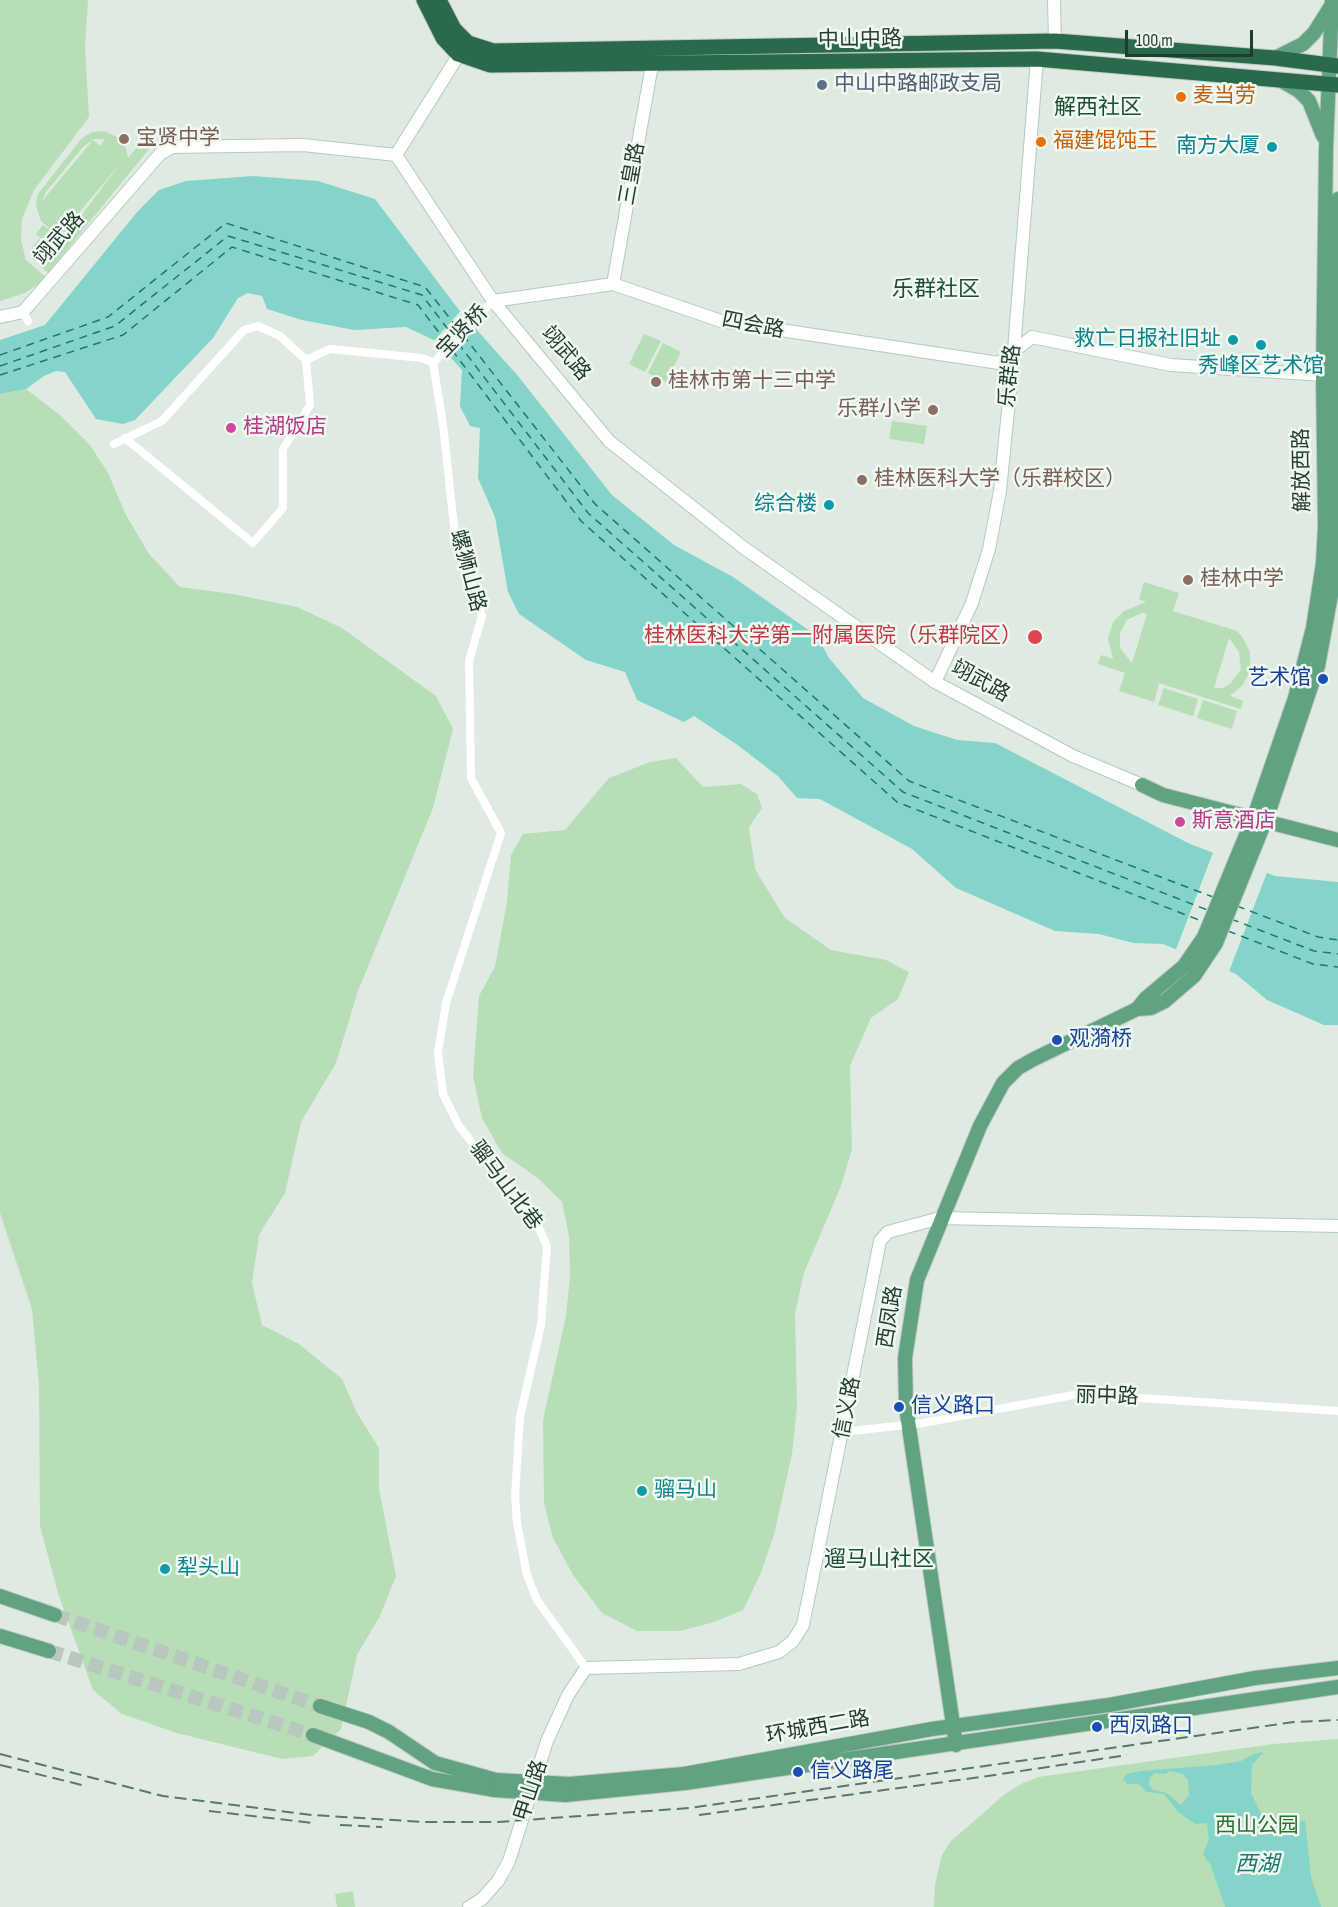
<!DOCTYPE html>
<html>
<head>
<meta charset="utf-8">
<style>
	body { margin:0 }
	#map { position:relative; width:1338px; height:1907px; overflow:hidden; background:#dfebe2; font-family:"Sofia Sans Condensed",sans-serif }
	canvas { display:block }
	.scale { position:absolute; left:1125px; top:30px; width:128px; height:27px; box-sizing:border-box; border:3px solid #1f3c2c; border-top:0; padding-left:8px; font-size:18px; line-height:21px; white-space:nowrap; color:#1f3c2c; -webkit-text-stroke:4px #f0f8f1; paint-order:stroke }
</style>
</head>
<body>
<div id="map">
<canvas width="1338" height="1907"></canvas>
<div class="scale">100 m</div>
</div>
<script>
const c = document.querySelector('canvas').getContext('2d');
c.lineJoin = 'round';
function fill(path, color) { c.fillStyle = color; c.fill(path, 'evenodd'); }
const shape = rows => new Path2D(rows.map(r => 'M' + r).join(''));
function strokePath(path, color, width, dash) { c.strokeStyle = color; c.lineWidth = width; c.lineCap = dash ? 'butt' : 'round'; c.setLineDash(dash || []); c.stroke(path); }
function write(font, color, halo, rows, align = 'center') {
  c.font = font + ' "Sofia Sans Condensed","Noto Sans SC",sans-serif'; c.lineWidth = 5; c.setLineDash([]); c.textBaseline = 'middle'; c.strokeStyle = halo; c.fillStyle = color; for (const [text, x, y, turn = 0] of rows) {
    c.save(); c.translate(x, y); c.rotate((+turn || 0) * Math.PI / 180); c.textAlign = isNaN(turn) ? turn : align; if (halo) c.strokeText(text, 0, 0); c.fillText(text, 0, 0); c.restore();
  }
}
const green = shape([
	[0,0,88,0,85,46,89,117,34,190,22,219,21,240,26,260,47,278,25,293,0,301],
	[104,131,119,138,126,148,128,158,143,140,154,143,48,273,40,266,48,256,34,245,39,239,53,248,36,234,43,225,61,239,66,232,50,229,41,221,36,205,38,194,82,138,92,132],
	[94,139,105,139,100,146,93,140,42,201,46,192,83,147],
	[120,164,80,217,70,224,82,209],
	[644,334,661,341,645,372,629,364],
	[663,343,681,352,666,382,648,373],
	[26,389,61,416,90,445,108,473,126,515,149,554,180,587,233,594,297,607,342,628,436,696,453,729,433,808,358,991,336,1063,301,1122,285,1193,259,1235,252,1283,262,1325,299,1344,342,1379,357,1413,379,1448,379,1489,396,1576,380,1616,357,1655,341,1729,313,1756,282,1759,177,1733,122,1714,93,1690,58,1593,40,1526,39,1386,32,1309,0,1213,0,394],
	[892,421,927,426,924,444,889,439],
	[1144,582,1179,593,1173,611,1237,631,1243,638,1250,652,1250,671,1243,685,1230,696,1243,701,1241,709,1152,681,1159,684,1154,702,1119,691,1125,673,1098,664,1101,655,1113,659,1108,639,1113,622,1124,611,1146,602,1139,599],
	[1142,613,1147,614,1132,663,1120,648,1120,633,1127,620],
	[1229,638,1239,652,1241,670,1230,684,1223,688,1214,688],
	[1164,688,1198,699,1193,716,1158,705],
	[1203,700,1237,711,1232,729,1197,718],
	[676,758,703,787,741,784,757,794,762,808,749,827,755,869,785,918,831,950,886,960,909,972,898,999,871,1018,850,1066,852,1149,841,1186,804,1273,795,1314,797,1407,792,1454,774,1535,760,1575,743,1610,711,1623,679,1631,637,1631,602,1613,573,1575,553,1538,544,1503,543,1420,566,1316,570,1276,569,1236,562,1202,539,1179,502,1153,482,1118,473,1076,479,996,495,967,507,901,511,855,523,834,565,830,609,778,650,762],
	[1338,1739,1338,1907,934,1907,935,1884,942,1855,950,1842,1005,1794,1023,1783,1038,1777,1273,1744],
	[353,1891,355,1907,337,1907,335,1894]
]);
const water = shape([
	[253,176,318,181,375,199,459,310,518,376,612,495,674,545,733,577,817,636,829,658,863,698,914,726,957,740,995,743,1190,844,1275,876,1338,882,1338,1025,1324,1025,1267,1000,1236,974,1163,944,1133,943,1099,934,1055,931,956,888,912,849,820,799,797,798,779,777,739,746,694,716,684,722,637,700,625,672,586,660,519,614,508,592,495,517,478,478,480,428,470,426,460,406,462,370,436,341,406,327,354,330,302,320,267,309,262,296,248,293,238,298,213,338,135,420,123,424,96,419,65,372,56,371,44,376,26,389,0,394,0,340,45,325,138,211,159,190,186,181],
	[1264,1752,1252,1765,1251,1793,1265,1822,1278,1827,1305,1820,1311,1877,1321,1907,1225,1907,1211,1866,1203,1854,1209,1840,1207,1823,1195,1824,1178,1812,1164,1794,1147,1792,1139,1784,1127,1784,1123,1779,1127,1774,1141,1771,1216,1765,1241,1761,1254,1754],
	[1170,1771,1183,1774,1188,1780,1189,1795,1181,1805,1167,1793,1153,1790,1149,1785,1150,1777,1155,1773,1165,1774]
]);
const pier = shape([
	[462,309,474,323,444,353,434,341],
	[1214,850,1268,870,1228,974,1175,952]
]);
const ferry = shape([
	[463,335,595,504,909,781,1213,897],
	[458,343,588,513,903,792,1210,911],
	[452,350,581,521,897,802,1204,922],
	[0,355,108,317,226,223,425,287,460,331],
	[0,366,115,326,228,236,422,295,453,336],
	[0,375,123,335,232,247,418,305,447,343],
	[1237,906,1318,937,1338,940],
	[1231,919,1314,951,1338,954],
	[1228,931,1313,964,1338,967]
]);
const primaryTunnel = shape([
	[55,1615,320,1706],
	[49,1651,313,1735]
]);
const street = shape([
	[23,312,28,321],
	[433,363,443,424,455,536,482,616,469,661,471,778,501,833,446,1003,438,1053,443,1094,459,1126,538,1226,547,1246,541,1325,520,1417,515,1496,517,1523,527,1575,537,1600,586,1668],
	[433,363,493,301],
	[125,438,253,543,283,508,283,449,310,405,306,360,330,349,422,358,433,363],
	[114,444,162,421,244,330,258,326,280,336,306,360],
	[843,1432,923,1423,1079,1394,1338,1411]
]);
const secondary = shape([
	[1054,0,1055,41],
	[396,155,463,48],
	[613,284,652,65],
	[493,301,613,284,721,321,999,363,1032,337,1171,365,1323,375],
	[0,317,23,312,160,154,172,147,303,145,396,155,493,301,609,441,744,548,935,682,1073,756,1142,785],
	[935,682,972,603,989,549,1000,491,1014,350,1037,59],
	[469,1907,482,1899,498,1881,509,1861,547,1741,568,1695,586,1668,739,1664,779,1652,793,1641,803,1625,880,1241,888,1232,940,1218,1338,1226]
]);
const primary = shape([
	[1275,58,1303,44,1314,33,1331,6],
	[1280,80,1299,91,1309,101,1323,136],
	[1338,199,1335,347,1338,526],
	[1142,785,1163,795,1338,840],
	[1137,1009,1146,998,1184,966,1204,937,1256,811,1295,698,1313,628,1323,563,1325,527,1323,375,1326,149,1332,0],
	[0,1596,55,1615],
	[0,1636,49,1651],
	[320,1706,369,1722,389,1732,435,1763,496,1780],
	[313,1735,432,1779,495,1790],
	[956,1745,906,1407,905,1358,917,1280,980,1126,1003,1083,1018,1068,1034,1059,1137,1009,1151,1008,1165,1001,1194,976,1216,943,1268,814,1318,666,1333,584,1338,528],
	[569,1784,684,1774,932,1729,1109,1705,1255,1678,1338,1668],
	[565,1795,685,1783,1338,1687]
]);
const highway = shape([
	[424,0,443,38,458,54,490,65,1037,59,1338,85],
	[439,0,454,29,468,43,493,51,1055,41,1275,58,1338,66]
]);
const rail = shape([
	[0,1754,163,1796,312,1815,424,1822,498,1822,689,1808,1294,1722,1338,1720],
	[0,1765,82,1785],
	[209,1811,313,1823],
	[699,1815,981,1777,1127,1755],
	[340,1825,382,1827]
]);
const primaryBridge = shape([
	[496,1780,569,1784],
	[495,1790,565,1795]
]);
const markers = [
	[822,85,6,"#5c6f8a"],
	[1181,97,6,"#e8710a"],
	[124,139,6,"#8d6e63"],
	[1041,142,6,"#e8710a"],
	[1272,147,6,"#0f9aa8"],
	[1233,340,6,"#0f9aa8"],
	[1261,345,6,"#0f9aa8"],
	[656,382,6,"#8d6e63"],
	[933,410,6,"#8d6e63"],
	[231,428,6,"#d1479c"],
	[862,480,6,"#8d6e63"],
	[829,505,6,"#0f9aa8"],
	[1188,580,6,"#8d6e63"],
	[1035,637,8,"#e0444e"],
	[1323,679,6,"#1a4fb4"],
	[1180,822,6,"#d1479c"],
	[1057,1040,6,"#1a4fb4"],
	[899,1407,6,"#1a4fb4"],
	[642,1491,6,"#0f9aa8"],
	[165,1569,6,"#0f9aa8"],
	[1097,1727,6,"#1a4fb4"],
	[798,1772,6,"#1a4fb4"]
];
const streetNames = [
	["中山中路",860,40,-1],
	["三皇路",633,174,-80],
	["翊武路",60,239,-48],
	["四会路",753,326,11],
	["宝贤桥",463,332,-46],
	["翊武路",565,354,50],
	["乐群路",1011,376,-84],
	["解放西路",1303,470,-91],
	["螺狮山路",467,571,75],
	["翊武路",980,682,29],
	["骝马山北巷",505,1186,53],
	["西凤路",891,1317,-81],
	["丽中路",1107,1397,2],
	["信义路",848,1408,-79],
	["环城西二路",818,1728,-10],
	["甲山路",532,1791,-72]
];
const serviceNames = [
	["中山中路邮政支局",834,85]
];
const foodNames = [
	["麦当劳",1193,97],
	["福建馄饨王",1053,142]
];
const educationNames = [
	["宝贤中学",136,139],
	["桂林市第十三中学",668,382],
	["乐群小学",921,410,"right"],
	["桂林医科大学（乐群校区）",874,480],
	["桂林中学",1200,580]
];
const cultureNames = [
	["南方大厦",1260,147],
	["救亡日报社旧址",1221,340],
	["秀峰区艺术馆",1261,367,"center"],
	["综合楼",817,505],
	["骝马山",654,1491,"left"],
	["犁头山",177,1569,"left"]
];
const hotelNames = [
	["桂湖饭店",243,428],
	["斯意酒店",1192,822]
];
const healthNames = [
	["桂林医科大学第一附属医院（乐群院区）",1022,637]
];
const transitNames = [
	["艺术馆",1311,679,"right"],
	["观漪桥",1069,1040],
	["信义路口",911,1407],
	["西凤路口",1109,1727],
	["信义路尾",810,1772]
];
const parkNames = [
	["西山公园",1257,1827]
];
const neighbourhoodNames = [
	["解西社区",1098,108],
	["乐群社区",936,290],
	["遛马山社区",879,1560]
];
const waterNames = [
	["西湖",1257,1865]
];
fill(green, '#b7deb7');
fill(water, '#84d4c9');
fill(pier, '#dfebe2');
strokePath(ferry, '#177b6f', 1.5, [8, 6]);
strokePath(primaryTunnel, '#b9c8be', 14, [14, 7]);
strokePath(secondary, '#b2ccbb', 14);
strokePath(primary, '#c0c8c4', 16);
strokePath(highway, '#c0c8c4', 17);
strokePath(street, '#fff', 8);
strokePath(secondary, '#fff', 12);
strokePath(primary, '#61a380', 14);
strokePath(highway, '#2a6a4a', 15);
strokePath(rail, '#597867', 2, [12, 6]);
strokePath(primaryBridge, '#c0c8c4', 16, []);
strokePath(primaryBridge, '#61a380', 14);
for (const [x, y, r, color] of markers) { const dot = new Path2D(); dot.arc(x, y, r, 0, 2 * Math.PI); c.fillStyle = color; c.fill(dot); strokePath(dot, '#f0f8f1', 2); }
write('21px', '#1f3c2c', '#f0f8f1', streetNames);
write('21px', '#4e5e75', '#f0f8f1', serviceNames, 'left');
write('21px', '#c56008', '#f0f8f1', foodNames, 'left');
write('21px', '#785e54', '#f0f8f1', educationNames, 'left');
write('21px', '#0d838f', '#f0f8f1', cultureNames, 'right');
write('21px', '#b23c85', '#f0f8f1', hotelNames, 'left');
write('21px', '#be3a42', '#f0f8f1', healthNames, 'right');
write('21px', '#164399', '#f0f8f1', transitNames, 'left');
write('21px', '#287530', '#f0f8f1', parkNames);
write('22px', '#1a4f33', '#f0f8f1', neighbourhoodNames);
write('italic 22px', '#177b6f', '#f0f8f1', waterNames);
</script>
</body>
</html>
